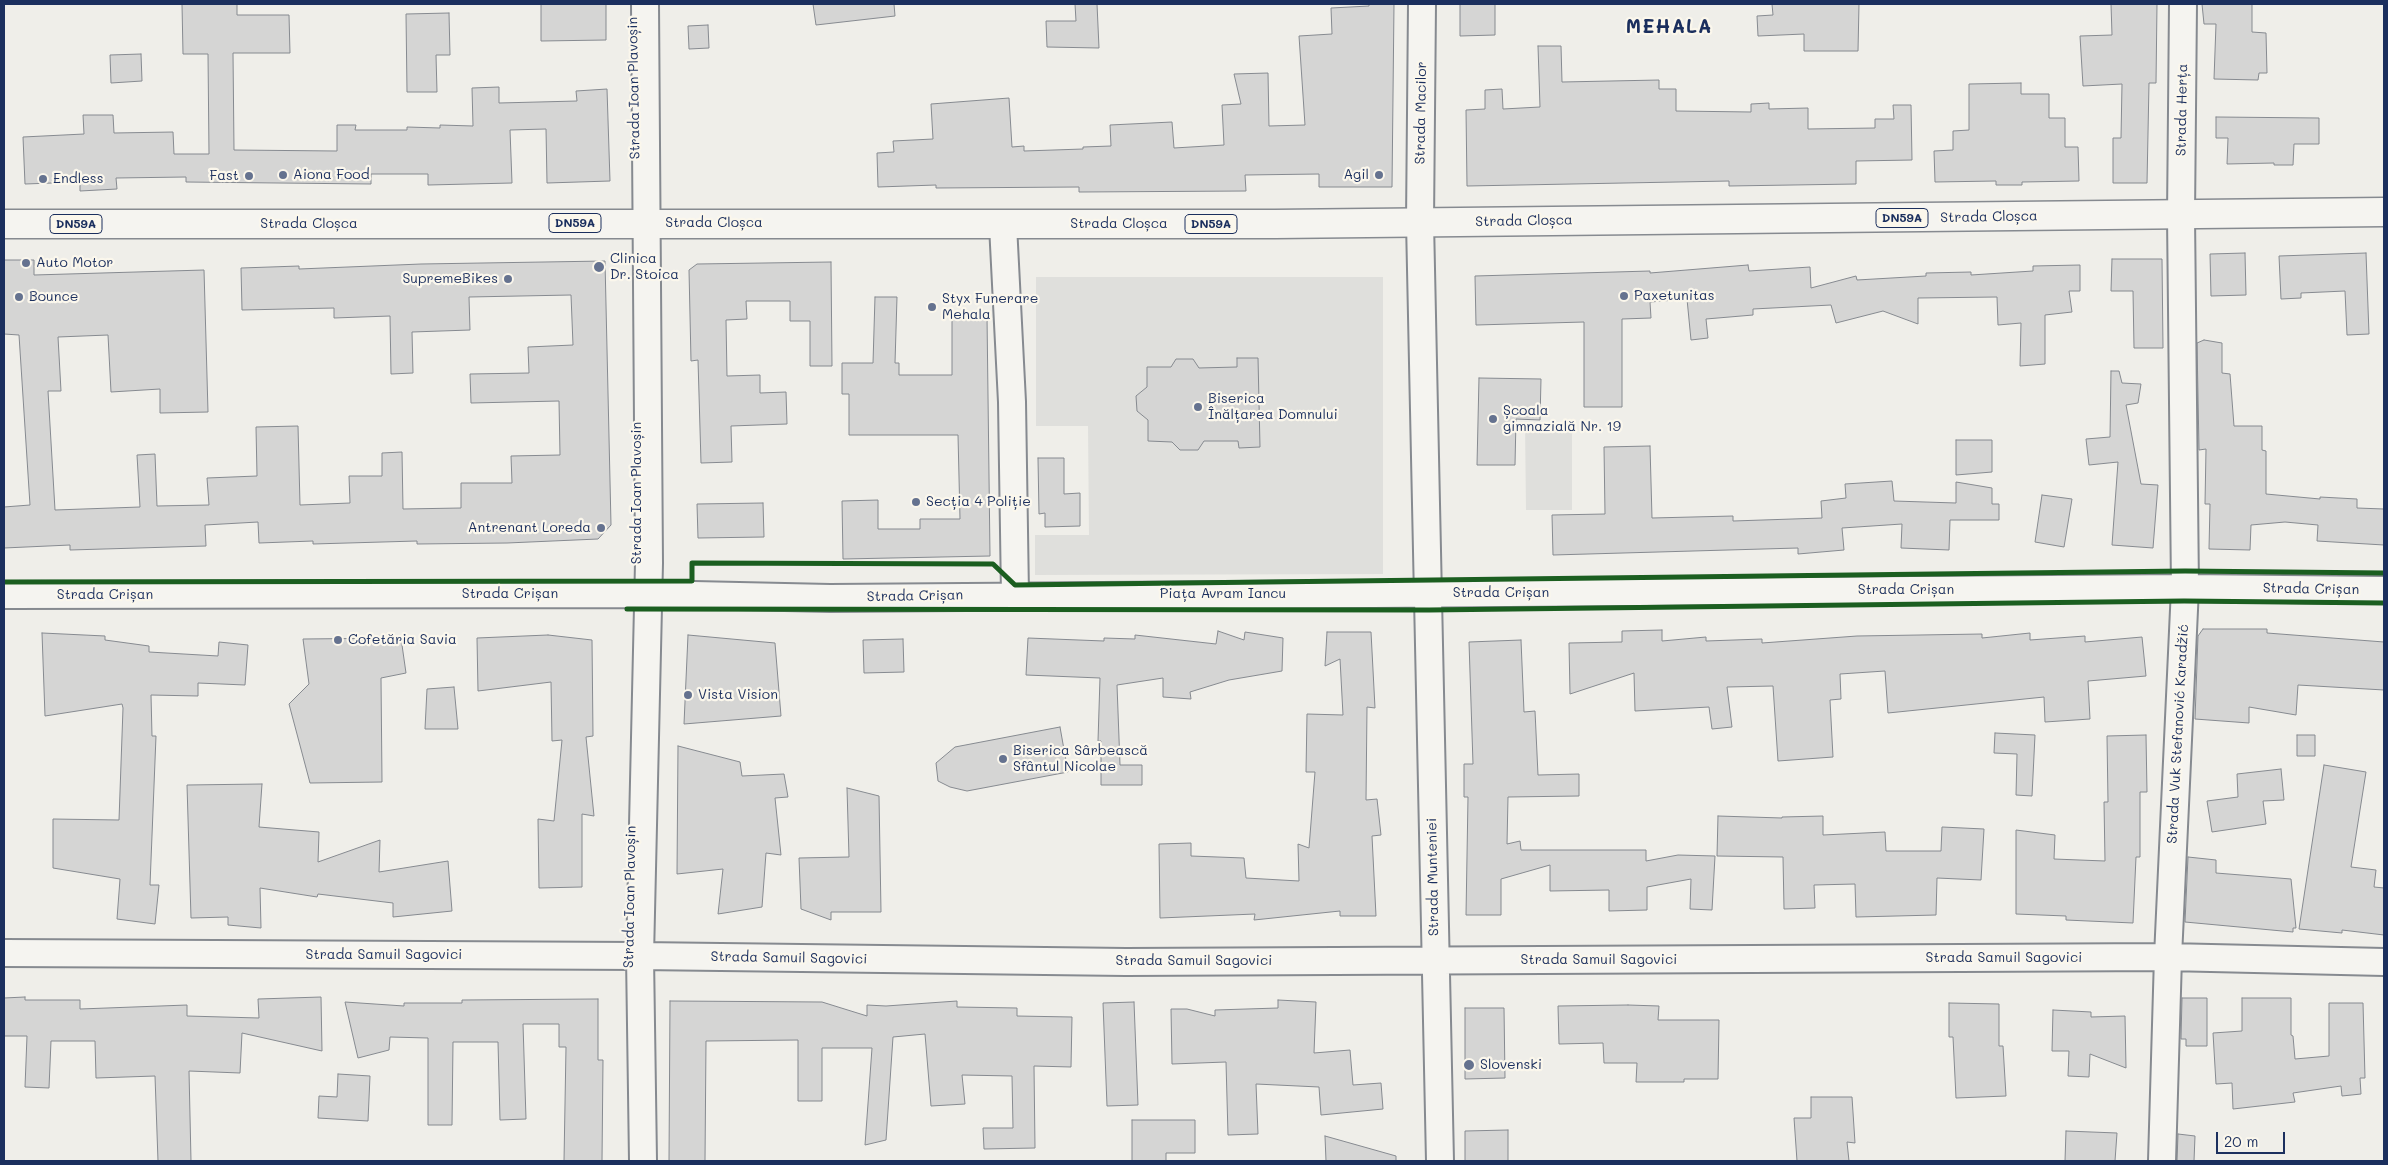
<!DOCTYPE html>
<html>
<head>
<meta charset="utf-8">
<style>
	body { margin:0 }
	#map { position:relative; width:2388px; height:1165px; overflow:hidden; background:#efeee9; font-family:Mali,sans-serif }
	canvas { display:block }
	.frame { position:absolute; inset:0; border:5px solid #1b2f5e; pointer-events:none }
	.scale { position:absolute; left:2216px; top:1132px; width:69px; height:22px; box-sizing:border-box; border:2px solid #1b2f5e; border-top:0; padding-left:6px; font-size:15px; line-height:18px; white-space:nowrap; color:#1b2f5e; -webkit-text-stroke:4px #fbf7ec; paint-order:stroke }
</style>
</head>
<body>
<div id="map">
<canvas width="2388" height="1165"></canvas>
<div class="frame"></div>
<div class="scale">20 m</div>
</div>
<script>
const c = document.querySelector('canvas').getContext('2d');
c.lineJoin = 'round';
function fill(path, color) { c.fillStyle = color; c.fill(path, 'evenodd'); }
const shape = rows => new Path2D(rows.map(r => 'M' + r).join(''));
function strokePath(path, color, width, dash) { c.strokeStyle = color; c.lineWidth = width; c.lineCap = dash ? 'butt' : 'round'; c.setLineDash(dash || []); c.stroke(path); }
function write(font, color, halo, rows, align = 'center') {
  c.font = font + ' Mali,sans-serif'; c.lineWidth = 4.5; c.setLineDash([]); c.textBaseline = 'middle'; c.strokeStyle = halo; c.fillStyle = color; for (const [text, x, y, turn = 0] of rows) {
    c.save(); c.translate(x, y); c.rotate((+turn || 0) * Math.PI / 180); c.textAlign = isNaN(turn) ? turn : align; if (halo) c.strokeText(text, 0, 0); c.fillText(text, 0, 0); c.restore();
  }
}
const green = shape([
	[1036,277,1383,277,1383,574,1035,575,1035,535,1089,535,1088,426,1036,426],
	[1525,423,1572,423,1572,510,1526,510]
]);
const building = shape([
	[182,4,237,4,237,15,289,15,290,53,233,53,234,150,337,151,337,125,356,125,355,130,407,130,407,127,440,128,440,125,473,126,472,88,499,87,499,103,577,101,576,91,607,89,610,181,547,183,546,129,510,130,512,183,428,185,428,174,371,174,371,184,186,182,186,177,116,178,117,189,80,191,80,182,25,184,23,137,84,134,83,115,113,115,114,133,173,132,174,154,209,154,208,54,183,54,182,4],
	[541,4,606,4,606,40,541,41,541,4],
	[813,4,894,4,895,16,816,25,813,4],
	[1075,4,1097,4,1099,48,1047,47,1046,21,1076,21,1075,4],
	[1369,4,1394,4,1392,187,1319,187,1319,174,1245,175,1246,191,1079,192,1079,187,936,188,936,185,878,187,877,153,894,152,893,141,933,139,931,104,1009,98,1012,147,1024,146,1024,151,1083,149,1083,147,1111,146,1110,125,1172,122,1174,148,1224,145,1222,105,1241,104,1234,74,1268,73,1269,126,1305,125,1299,36,1332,34,1331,8,1369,6,1369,4],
	[1460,4,1495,4,1495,35,1460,36,1460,4],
	[1772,4,1859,4,1858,51,1804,51,1804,34,1758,36,1757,16,1773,15,1772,4],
	[2111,4,2157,4,2156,83,2149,83,2147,183,2113,183,2113,138,2121,138,2122,84,2083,86,2080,36,2112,35,2111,4],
	[2202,4,2252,4,2252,32,2266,33,2267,73,2259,73,2258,80,2214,79,2216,24,2204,24,2202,4],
	[449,13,450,55,436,55,437,92,407,92,406,14,449,13],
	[708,25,709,48,689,49,688,26,708,25],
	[1538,46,1561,46,1562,82,1659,80,1659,89,1676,89,1676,111,1751,112,1751,104,1769,103,1769,109,1808,108,1808,129,1875,128,1875,119,1894,119,1893,105,1911,105,1912,160,1856,161,1856,184,1729,186,1729,181,1467,186,1466,110,1485,109,1485,90,1502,89,1503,109,1540,107,1538,46],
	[141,54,142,81,111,83,110,55,141,54],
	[2021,83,2021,94,2049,94,2049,118,2065,118,2065,147,2078,147,2079,181,2022,182,2022,185,1996,185,1996,181,1935,182,1934,151,1953,150,1953,131,1969,130,1969,84,2021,83],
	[2216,117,2319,118,2319,144,2294,144,2293,165,2274,165,2274,163,2227,164,2228,138,2216,138,2216,117],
	[2245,253,2246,295,2211,296,2210,254,2245,253],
	[2366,253,2369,334,2347,335,2345,291,2301,293,2301,298,2281,299,2279,256,2366,253],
	[2112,259,2162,259,2163,348,2134,348,2133,291,2111,291,2112,259],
	[4,260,34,260,34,275,204,270,208,412,160,413,160,389,111,392,108,335,58,337,61,391,48,391,55,510,140,507,137,455,155,454,157,506,209,505,207,478,257,476,256,427,298,426,300,505,350,503,349,476,382,476,382,453,402,452,403,509,461,508,461,483,512,483,511,456,560,455,559,401,471,403,470,374,529,373,528,347,573,345,571,295,469,297,470,330,412,332,413,373,391,374,390,316,334,318,334,308,242,310,241,268,299,266,299,269,421,264,605,261,611,525,598,539,507,543,417,544,417,541,313,544,313,541,259,543,258,522,205,525,206,546,70,550,70,545,4,548,4,507,30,505,19,335,4,334,4,260],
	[831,262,832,366,810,366,810,321,790,321,790,301,746,301,747,319,726,320,727,376,760,375,760,393,786,392,787,424,731,426,732,462,701,463,698,360,691,361,689,270,697,264,831,262],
	[1748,265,1749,271,1810,267,1811,288,1856,276,1857,280,1926,276,1926,273,1971,272,1971,275,2033,271,2033,266,2080,265,2080,291,2069,291,2072,312,2045,315,2045,364,2020,366,2021,323,1998,325,1997,297,1918,298,1918,324,1883,311,1836,323,1831,305,1753,309,1753,315,1706,319,1708,338,1691,340,1687,299,1650,302,1651,318,1622,319,1622,407,1584,407,1584,322,1476,325,1475,276,1650,271,1650,273,1748,265],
	[875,297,897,297,895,363,899,363,899,375,952,375,952,317,987,316,990,556,843,559,842,501,878,500,878,529,920,529,920,519,960,519,958,435,849,435,849,394,842,394,842,363,873,363,875,297],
	[2204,340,2222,343,2222,373,2230,374,2234,426,2262,426,2262,450,2266,451,2266,494,2320,499,2320,497,2357,499,2357,508,2384,509,2384,545,2317,541,2318,525,2285,522,2251,525,2250,550,2209,549,2210,504,2205,504,2206,449,2199,450,2197,343,2204,340],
	[1237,358,1258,358,1260,447,1239,448,1238,441,1204,441,1198,450,1180,450,1172,442,1148,441,1148,420,1137,411,1136,396,1147,387,1147,367,1171,367,1176,359,1193,359,1199,368,1237,367,1237,358],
	[2111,371,2119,371,2122,383,2141,384,2138,403,2126,405,2141,484,2158,485,2153,548,2112,545,2118,462,2089,465,2086,439,2110,437,2111,371],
	[1479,378,1541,379,1540,420,1516,419,1515,465,1477,465,1479,378],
	[1956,440,1992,440,1992,472,1956,475,1956,440],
	[1650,446,1652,518,1733,516,1733,521,1822,518,1821,501,1846,498,1845,484,1892,481,1894,501,1956,503,1956,482,1992,488,1992,504,1999,504,1999,520,1950,520,1949,550,1901,548,1902,524,1842,528,1844,550,1798,554,1798,548,1553,555,1552,515,1605,514,1604,447,1650,446],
	[1038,458,1064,458,1064,494,1080,493,1080,526,1045,527,1045,513,1039,514,1038,458],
	[2042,495,2072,499,2064,547,2035,542,2042,495],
	[763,503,764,537,698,538,697,504,763,503],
	[2203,629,2267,629,2267,633,2384,642,2384,690,2298,685,2296,715,2249,707,2249,723,2195,719,2198,636,2203,629],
	[1662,630,1662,641,1706,637,1706,641,1762,639,1762,643,1857,636,1982,634,1982,638,2030,633,2030,640,2085,636,2085,642,2142,637,2146,676,2088,681,2090,719,2045,722,2044,697,1888,713,1885,671,1840,674,1841,699,1830,700,1833,757,1778,761,1773,686,1727,687,1732,727,1712,729,1709,707,1635,711,1634,673,1570,694,1569,643,1622,642,1622,631,1662,630],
	[1218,631,1244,640,1245,632,1283,638,1282,671,1229,680,1190,692,1191,699,1163,697,1163,678,1117,685,1120,765,1142,765,1142,785,1101,785,1101,741,1098,741,1100,678,1026,675,1028,638,1104,641,1104,638,1135,639,1135,635,1216,644,1218,631],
	[1327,632,1371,632,1375,708,1367,707,1366,800,1377,799,1381,835,1372,836,1376,916,1340,916,1340,911,1254,920,1255,914,1160,918,1159,844,1191,843,1191,856,1244,858,1246,878,1299,881,1298,844,1309,848,1315,772,1306,772,1307,714,1343,715,1340,659,1325,666,1327,632],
	[42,633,105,636,105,640,149,646,149,652,218,656,219,642,248,645,245,685,198,683,198,696,151,695,152,736,156,736,150,885,159,885,155,924,117,919,120,879,53,868,53,819,119,820,123,708,122,704,45,716,42,633],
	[548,635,592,640,593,736,586,737,594,816,582,814,582,887,539,888,538,819,554,821,562,740,552,741,551,682,478,691,477,638,548,635],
	[688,635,775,643,781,716,684,724,688,635],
	[401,638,406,673,381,678,382,782,310,783,289,704,309,684,303,639,401,638],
	[903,639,904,672,864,673,863,640,903,639],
	[1521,640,1524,712,1535,711,1538,775,1579,774,1579,796,1508,797,1507,844,1520,841,1521,850,1646,850,1646,861,1678,855,1715,856,1712,910,1690,909,1691,879,1647,887,1647,910,1609,911,1609,890,1550,891,1550,865,1501,879,1501,915,1466,915,1468,797,1464,797,1464,764,1473,764,1469,642,1521,640],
	[454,687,458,729,425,729,427,689,454,687],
	[1060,727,1068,772,967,791,950,787,938,781,936,763,955,747,1060,727],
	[1995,733,2035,735,2032,796,2016,795,2017,754,1994,753,1995,733],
	[2146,735,2147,792,2140,792,2140,857,2136,857,2133,923,2066,920,2066,916,2016,914,2016,830,2055,835,2054,859,2105,861,2104,802,2108,802,2107,736,2146,735],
	[2297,735,2315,735,2315,756,2297,756,2297,735],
	[678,746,740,762,742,776,784,774,788,797,775,798,781,855,766,853,762,907,718,914,723,869,677,874,678,746],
	[2324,765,2366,772,2351,867,2376,870,2374,887,2384,888,2384,935,2342,930,2342,933,2299,929,2324,765],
	[2281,769,2284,800,2263,801,2266,824,2212,832,2207,801,2238,797,2237,774,2281,769],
	[262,784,259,827,319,832,318,862,380,840,379,872,448,861,452,911,393,917,393,903,318,894,317,897,260,888,261,928,228,925,228,917,191,918,187,785,262,784],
	[847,788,879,796,881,912,831,912,831,920,801,909,799,858,849,857,847,788],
	[1718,816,1782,818,1782,817,1823,816,1823,835,1885,832,1886,851,1941,851,1942,827,1984,829,1981,880,1937,878,1936,915,1856,917,1855,884,1814,885,1815,908,1784,909,1783,857,1717,856,1718,816],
	[2188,857,2216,860,2216,873,2291,879,2296,928,2293,928,2293,932,2185,922,2188,857],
	[25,997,25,1000,80,1000,80,1009,187,1005,187,1016,259,1018,258,999,321,997,322,1051,242,1033,240,1073,189,1071,191,1161,158,1161,155,1076,96,1078,95,1041,51,1041,49,1088,25,1087,27,1036,4,1036,4,998,25,997],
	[2182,998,2207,998,2207,1046,2186,1046,2186,1039,2181,1039,2182,998],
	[2242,998,2291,998,2291,1035,2293,1036,2295,1059,2329,1056,2329,1003,2363,1003,2365,1078,2360,1078,2361,1094,2342,1096,2341,1086,2293,1093,2295,1102,2233,1109,2232,1083,2216,1084,2213,1033,2242,1031,2242,998],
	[598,999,598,1060,603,1060,602,1161,564,1161,566,1047,559,1047,559,1024,523,1024,526,1119,500,1120,498,1042,453,1042,452,1125,428,1125,428,1038,390,1037,389,1050,358,1058,345,1002,404,1006,404,1003,462,1003,462,1000,598,999],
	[1278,1000,1316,1002,1314,1053,1350,1050,1353,1085,1381,1083,1383,1109,1321,1115,1319,1087,1256,1084,1258,1134,1228,1135,1226,1062,1172,1064,1171,1009,1187,1009,1215,1016,1215,1010,1278,1008,1278,1000],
	[670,1001,822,1002,867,1016,867,1005,886,1006,957,1001,957,1007,1017,1008,1017,1016,1072,1017,1071,1067,1034,1066,1035,1148,984,1149,983,1128,1013,1128,1012,1076,962,1075,965,1104,931,1106,925,1034,893,1037,886,1140,865,1145,872,1048,822,1048,822,1101,798,1101,798,1040,706,1041,705,1161,669,1161,670,1001],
	[1134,1002,1138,1105,1107,1106,1103,1003,1134,1002],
	[1949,1003,1999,1004,1999,1046,2003,1046,2006,1096,1956,1098,1953,1037,1949,1037,1949,1003],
	[1628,1005,1659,1006,1658,1020,1719,1020,1718,1079,1684,1079,1684,1082,1636,1082,1637,1063,1604,1063,1603,1043,1559,1044,1558,1006,1628,1005],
	[1465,1008,1504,1008,1505,1078,1465,1079,1465,1008],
	[2053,1010,2091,1012,2091,1017,2125,1016,2126,1068,2090,1054,2089,1077,2068,1076,2069,1051,2052,1051,2053,1010],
	[338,1074,370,1076,368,1121,318,1118,319,1096,337,1097,338,1074],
	[1811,1097,1852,1097,1855,1143,1847,1142,1849,1161,1797,1161,1794,1118,1811,1118,1811,1097],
	[1132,1120,1195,1120,1195,1153,1166,1153,1166,1161,1132,1161,1132,1120],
	[1508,1130,1508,1161,1465,1161,1465,1131,1508,1130],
	[2066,1131,2117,1133,2115,1161,2065,1161,2066,1131],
	[2178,1134,2195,1136,2194,1161,2177,1161,2178,1134],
	[1325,1136,1396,1156,1396,1161,1326,1161,1325,1136]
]);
const minor = shape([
	[1422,4,1420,222,1440,1161],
	[1003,225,1012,402,1015,595],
	[4,595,648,594,830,598,2185,588,2384,590],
	[4,953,640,956,1126,962,2168,957,2384,962],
	[643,1161,640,956,649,563,645,4],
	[2162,1161,2168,957,2185,588,2181,216,2183,4]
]);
const primary = shape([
	[4,224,1275,224,2384,212]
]);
const cycleway = shape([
	[4,582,692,581,692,563,993,564,1015,585,2185,571,2384,573],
	[627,609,1429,610,2184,601,2384,603]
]);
const markers = [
	[283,175,5,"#65728f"],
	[1379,175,5,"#65728f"],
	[249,176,5,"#65728f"],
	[43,179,5,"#65728f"],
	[26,263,5,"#65728f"],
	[599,267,6,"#65728f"],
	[508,279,5,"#65728f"],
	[1624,296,5,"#65728f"],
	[19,297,5,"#65728f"],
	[932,307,5,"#65728f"],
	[1198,407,5,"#65728f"],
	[1493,419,5,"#65728f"],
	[916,502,5,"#65728f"],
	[601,528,5,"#65728f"],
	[338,640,5,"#65728f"],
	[688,695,5,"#65728f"],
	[1003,759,5,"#65728f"],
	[1469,1065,6,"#65728f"]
];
const shields = [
	[1902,218,52],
	[575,223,52],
	[76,224,52],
	[1211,224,52]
];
const shieldNames = [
	["DN59A",1902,218],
	["DN59A",575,223],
	["DN59A",76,224],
	["DN59A",1211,224]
];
const streetNames = [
	["Strada Ioan Plavoșin",634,88,-91],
	["Strada Herța",2182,110,-89],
	["Strada Macilor",1421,113,-89],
	["Strada Cloșca",1989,217,-1],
	["Strada Cloșca",1524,221,-1],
	["Strada Cloșca",714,223],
	["Strada Cloșca",309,224],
	["Strada Cloșca",1119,224],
	["Strada Ioan Plavoșin",637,493,-90],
	["Strada Crișan",2311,589,1],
	["Strada Crișan",1906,590],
	["Strada Crișan",1501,593],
	["Strada Crișan",510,594],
	["Piața Avram Iancu",1223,594],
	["Strada Crișan",105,595],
	["Strada Crișan",915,596,-1],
	["Strada Vuk Stefanović Karadžić",2178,734,-87],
	["Strada Munteniei",1433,877,-91],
	["Strada Ioan Plavoșin",630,897,-89],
	["Strada Samuil Sagovici",384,955],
	["Strada Samuil Sagovici",789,958,1],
	["Strada Samuil Sagovici",2004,958],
	["Strada Samuil Sagovici",1599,960],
	["Strada Samuil Sagovici",1194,961]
];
const poiNames = [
	["Aiona Food",293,175],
	["Agil",1369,175,"right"],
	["Fast",239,176,"right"],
	["Endless",53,179],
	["Clinica",610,259],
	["Dr. Stoica",610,275],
	["Auto Motor",36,263],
	["SupremeBikes",498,279,"right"],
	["Paxetunitas",1634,296],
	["Bounce",29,297],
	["Styx Funerare",942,299],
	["Mehala",942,315],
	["Biserica",1208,399],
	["Înălțarea Domnului",1208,415],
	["Școala",1503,411],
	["gimnazială Nr. 19",1503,427],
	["Secția 4 Poliție",926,502],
	["Antrenant Loreda",591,528,"right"],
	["Cofetăria Savia",348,640],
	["Vista Vision",698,695],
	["Biserica Sârbească",1013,751],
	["Sfântul Nicolae",1013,767],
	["Slovenski",1480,1065]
];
const districtNames = [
	["MEHALA",1669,27]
];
fill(green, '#dfdfdc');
fill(building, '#d5d5d4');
strokePath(building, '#868a90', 1);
strokePath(minor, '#868a90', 30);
strokePath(primary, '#868a90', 31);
strokePath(minor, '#f5f4f0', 26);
strokePath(primary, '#f5f4f0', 28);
strokePath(cycleway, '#1b5e20', 5);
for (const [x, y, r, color] of markers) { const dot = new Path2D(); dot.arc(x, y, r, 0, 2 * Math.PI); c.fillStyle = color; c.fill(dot); strokePath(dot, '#fbf7ec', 2); }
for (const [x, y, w] of shields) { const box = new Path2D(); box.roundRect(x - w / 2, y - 9.5, w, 19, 4); c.fillStyle = '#fbf7ec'; c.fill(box); strokePath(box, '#1b2f5e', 1); }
write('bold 12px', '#1b2f5e', null, shieldNames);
write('14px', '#1b2f5e', '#fbf7ec', streetNames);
write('14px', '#1b2f5e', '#fbf7ec', poiNames, 'left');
c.letterSpacing = '1px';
write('bold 19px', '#1b2f5e', '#fbf7ec', districtNames);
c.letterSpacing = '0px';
</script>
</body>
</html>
